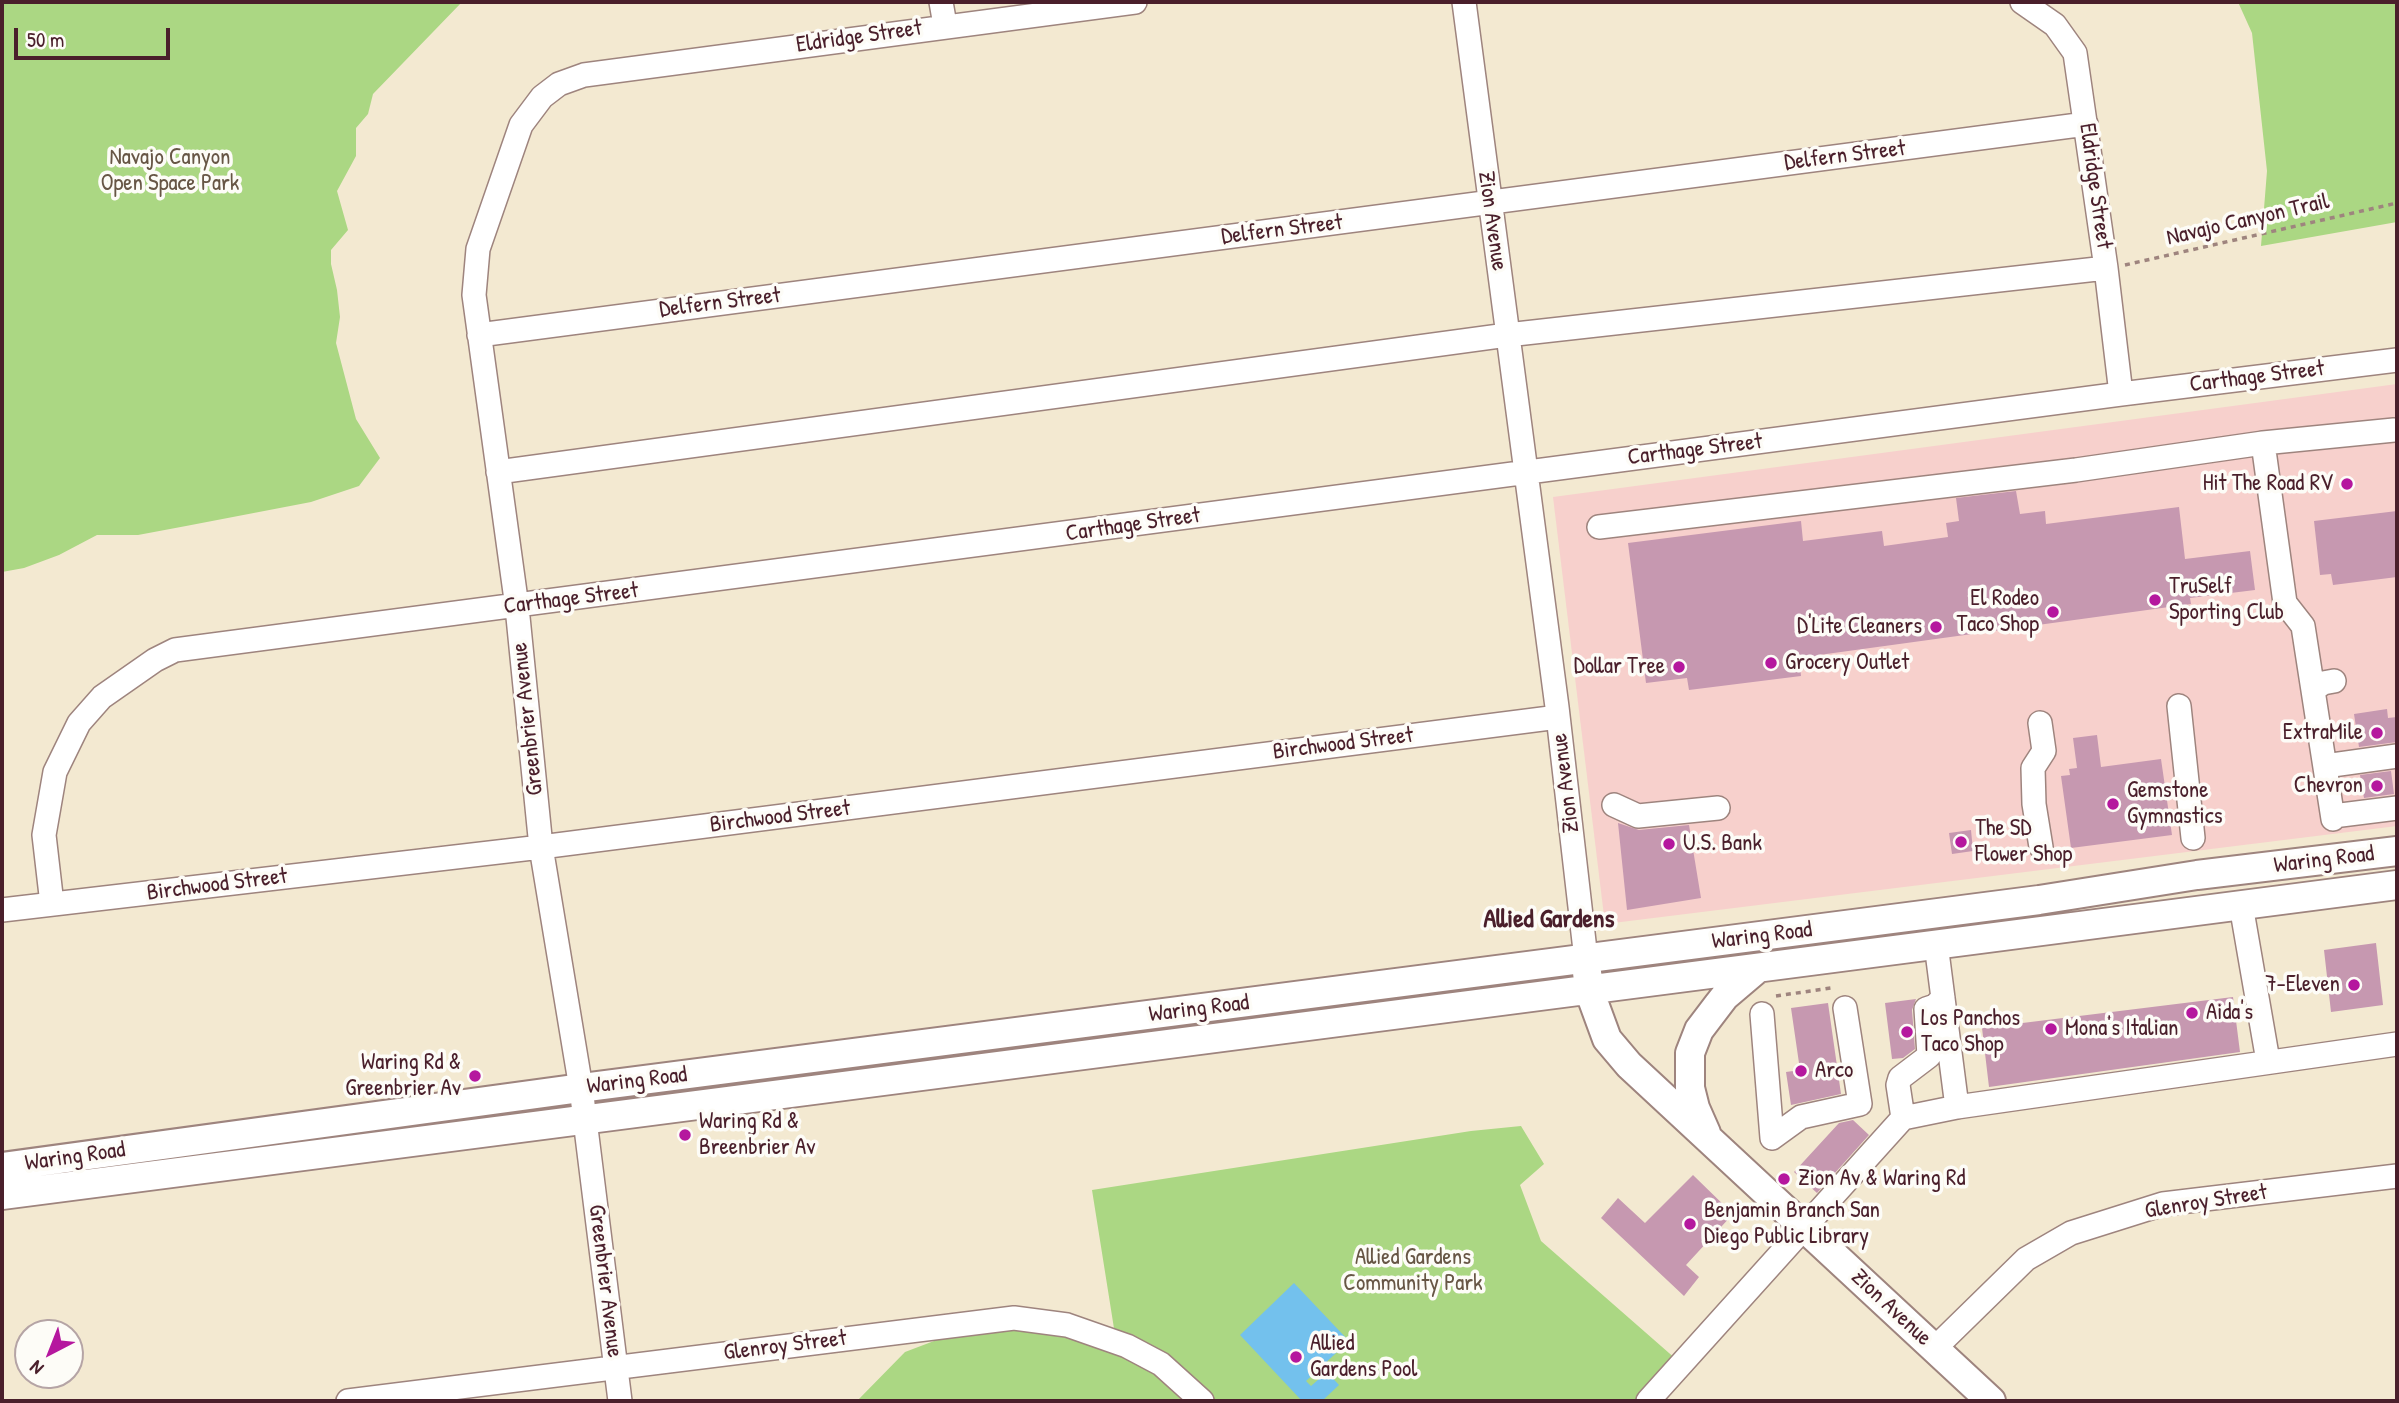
<!DOCTYPE html>
<html>
<head>
<meta charset="utf-8">
<style>
	body { margin:0 }
	#map { position:relative; width:2399px; height:1403px; overflow:hidden; background:#f3e9d1; font-family:"Patrick Hand",sans-serif }
	canvas { display:block }
	.frame { position:absolute; inset:0; border:4px solid #4a1f2b; pointer-events:none }
	.north { position:absolute; left:14px; top:1319px; width:70px; height:70px; box-sizing:border-box; background:#fdfcf7; border:2px solid #b5a4a5; border-radius:50%; rotate:222deg; font-size:19px; font-weight:700; line-height:28px; text-align:center; color:#4a1f2b }
	.north::after { content:''; display:block; margin:auto; width:24px; height:32px; background:#b5179e; clip-path:polygon(50% 0,100% 100%,50% 72%,0 100%) }
	.scale { position:absolute; left:14px; top:28px; width:156px; height:32px; box-sizing:border-box; border:4px solid #4a1f2b; border-top:0; padding-left:9px; font-size:21px; line-height:24px; white-space:nowrap; color:#4a1f2b; -webkit-text-stroke:5px #fdfcf7; paint-order:stroke }
</style>
</head>
<body>
<div id="map">
<canvas width="2399" height="1403"></canvas>
<div class="frame"></div>
<div class="north">N</div>
<div class="scale">50 m</div>
</div>
<script>
const c = document.querySelector('canvas').getContext('2d');
c.lineJoin = 'round';
function fill(path, color) { c.fillStyle = color; c.fill(path, 'evenodd'); }
const shape = rows => new Path2D(rows.map(r => 'M' + r).join(''));
function strokePath(path, color, width, dash) { c.strokeStyle = color; c.lineWidth = width; c.lineCap = dash ? 'butt' : 'round'; c.setLineDash(dash || []); c.stroke(path); }
function write(font, color, halo, rows, align = 'center') {
  c.font = font + ' "Patrick Hand",sans-serif'; c.lineWidth = 7; c.setLineDash([]); c.textBaseline = 'middle'; c.strokeStyle = halo; c.fillStyle = color; for (const [text, x, y, turn = 0] of rows) {
    c.save(); c.translate(x, y); c.rotate((+turn || 0) * Math.PI / 180); c.textAlign = isNaN(turn) ? turn : align; if (halo) c.strokeText(text, 0, 0); c.fillText(text, 0, 0); c.restore();
  }
}
const built = shape([
	[2397,384,2397,826,1605,924,1553,497]
]);
const green = shape([
	[2,2,462,2,373,94,368,114,356,128,356,156,337,191,348,230,331,250,331,264,337,290,340,317,336,343,356,419,380,458,359,486,311,502,186,526,138,535,97,535,59,555,24,568,2,572],
	[2238,2,2397,2,2397,222,2261,246,2267,171,2252,33],
	[1521,1126,1544,1164,1520,1185,1541,1241,1677,1360,1639,1401,857,1401,905,1352,992,1319,1116,1341,1092,1190,1471,1131]
]);
const water = shape([
	[1294,1283,1349,1341,1306,1381,1311,1386,1327,1372,1339,1385,1322,1401,1302,1401,1240,1335]
]);
const building = shape([
	[2016,491,2020,514,2045,511,2046,524,2179,507,2185,559,2250,551,2255,590,2190,598,2191,604,1819,655,1820,662,1800,665,1801,676,1689,690,1687,678,1646,683,1628,543,1801,521,1803,541,1882,531,1884,546,1948,537,1946,523,1959,521,1956,498],
	[2397,511,2397,577,2333,585,2331,574,2320,575,2314,521],
	[2387,709,2388,718,2397,717,2397,742,2359,747,2354,714],
	[2097,735,2101,767,2161,759,2172,835,2071,848,2061,776,2070,775,2069,769,2077,768,2073,738],
	[2391,771,2394,794,2364,798,2360,775],
	[1618,823,1639,830,1689,825,1701,898,1627,910],
	[1971,830,1973,851,1952,854,1949,833],
	[2376,943,2383,1005,2331,1012,2324,950],
	[2233,997,2240,1052,1989,1087,1982,1028],
	[1916,999,1912,1010,1915,1049,1903,1058,1892,1059,1885,1003],
	[1828,1003,1841,1094,1791,1105,1786,1072,1800,1070,1791,1008],
	[1853,1120,1869,1135,1817,1193,1794,1172,1839,1123],
	[1693,1175,1733,1214,1686,1265,1699,1277,1684,1296,1601,1218,1618,1198,1645,1223]
]);
const path = shape([
	[2125,265,2397,203],
	[1776,996,1831,988]
]);
const minor = shape([
	[941,2,945,25],
	[1464,2,1557,707,1586,959],
	[2022,2,2055,25,2075,53,2106,268,2121,394],
	[479,335,2086,124],
	[2263,443,2285,603,2303,626,2333,819],
	[498,472,1507,335,2106,268],
	[1599,527,2076,470,2263,443,2394,430],
	[2313,690,2323,683,2334,681],
	[2179,706,2193,838],
	[2040,723,2044,751,2033,768,2034,804,2041,847],
	[2325,766,2397,756],
	[1614,805,1638,816,1718,808],
	[2333,816,2397,808],
	[52,904,44,835,55,772,79,723,102,697,155,660,175,650,2121,394,2397,360],
	[2241,905,2268,1061],
	[2,910,541,847,1558,717],
	[1936,944,1957,1107],
	[1762,1014,1772,1138],
	[1903,1118,1898,1085,1900,1078,1929,1056,1926,1009,1935,1006,1943,998],
	[1772,1138,1801,1117,1860,1104,1845,1008],
	[1934,1349,2026,1259,2071,1233,2163,1204,2397,1176],
	[348,1401,1014,1318,1067,1325,1127,1346,1161,1364,1202,1401],
	[620,1401,581,1088,541,847,517,607,474,295,478,249,521,125,542,97,559,84,584,75,1135,2],
	[1648,1401,1903,1118,1957,1107,2397,1044]
]);
const major = shape([
	[1587,972,1589,990,1607,1039,1629,1065,1991,1401],
	[1706,1133,1695,1108,1690,1088,1690,1053,1699,1030,1718,1005,1725,996,1758,968],
	[2,1167,581,1088,2039,900,2197,875,2397,851],
	[2,1195,2397,885]
]);
const markers = [
	[2347,484,7,"#b5179e"],
	[2155,600,7,"#b5179e"],
	[2053,612,7,"#b5179e"],
	[1936,627,7,"#b5179e"],
	[1771,663,7,"#b5179e"],
	[1679,667,7,"#b5179e"],
	[2377,733,7,"#b5179e"],
	[2377,786,7,"#b5179e"],
	[2113,804,7,"#b5179e"],
	[1961,842,7,"#b5179e"],
	[1669,844,7,"#b5179e"],
	[2354,985,7,"#b5179e"],
	[2192,1013,7,"#b5179e"],
	[2051,1029,7,"#b5179e"],
	[1907,1032,7,"#b5179e"],
	[1801,1071,7,"#b5179e"],
	[475,1076,7,"#b5179e"],
	[685,1135,7,"#b5179e"],
	[1784,1179,7,"#b5179e"],
	[1690,1224,7,"#b5179e"],
	[1296,1357,7,"#b5179e"]
];
const streetNames = [
	["Eldridge Street",859,37,-8],
	["Delfern Street",1845,156,-7],
	["Eldridge Street",2095,186,82],
	["Navajo Canyon Trail",2248,220,-13],
	["Zion Avenue",1492,221,82],
	["Delfern Street",1282,230,-7],
	["Delfern Street",720,303,-7],
	["Carthage Street",2257,377,-7],
	["Carthage Street",1695,450,-7],
	["Carthage Street",1133,525,-8],
	["Carthage Street",571,599,-7],
	["Greenbrier Avenue",528,719,-96],
	["Birchwood Street",1343,744,-7],
	["Zion Avenue",1566,783,-97],
	["Birchwood Street",780,817,-7],
	["Waring Road",2324,860,-7],
	["Birchwood Street",217,885,-7],
	["Waring Road",1762,936,-7],
	["Waring Road",1199,1009,-7],
	["Waring Road",637,1081,-7],
	["Waring Road",75,1157,-8],
	["Glenroy Street",2206,1202,-9],
	["Greenbrier Avenue",605,1281,83],
	["Zion Avenue",1891,1308,43],
	["Glenroy Street",785,1346,-7]
];
const parkNames = [
	["Navajo Canyon",170,158],
	["Open Space Park",170,184],
	["Allied Gardens",1413,1258],
	["Community Park",1413,1284]
];
const poiNames = [
	["Hit The Road RV",2333,484,"right"],
	["TruSelf",2169,587],
	["Sporting Club",2169,613],
	["El Rodeo",2039,599,"right"],
	["Taco Shop",2039,625,"right"],
	["D'Lite Cleaners",1922,627,"right"],
	["Grocery Outlet",1785,663],
	["Dollar Tree",1665,667,"right"],
	["ExtraMile",2363,733,"right"],
	["Chevron",2363,786,"right"],
	["Gemstone",2127,791],
	["Gymnastics",2127,817],
	["The SD",1975,829],
	["Flower Shop",1975,855],
	["U.S. Bank",1683,844],
	["7-Eleven",2340,985,"right"],
	["Aida's",2206,1013],
	["Los Panchos",1921,1019],
	["Taco Shop",1921,1045],
	["Mona's Italian",2065,1029],
	["Waring Rd &",461,1063,"right"],
	["Greenbrier Av",461,1089,"right"],
	["Arco",1815,1071],
	["Waring Rd &",699,1122],
	["Breenbrier Av",699,1148],
	["Zion Av & Waring Rd",1798,1179],
	["Benjamin Branch San",1704,1211],
	["Diego Public Library",1704,1237],
	["Allied",1310,1344],
	["Gardens Pool",1310,1370]
];
const quarterNames = [
	["Allied Gardens",1549,920]
];
fill(built, '#f7d0cc');
fill(green, '#abd783');
fill(water, '#73c1ed');
fill(building, '#c698b0');
strokePath(minor, '#9e847e', 26);
strokePath(major, '#9e847e', 32);
strokePath(path, '#9e847e', 3.5, [5, 5]);
strokePath(minor, '#fff', 23);
strokePath(major, '#fff', 28);
for (const [x, y, r, color] of markers) { const dot = new Path2D(); dot.arc(x, y, r, 0, 2 * Math.PI); c.fillStyle = color; c.fill(dot); strokePath(dot, '#fdfcf7', 2.5); }
write('23px', '#4a1f2b', '#fdfcf7', streetNames);
write('23px', '#675645', '#fdfcf7', parkNames);
write('23px', '#4a1f2b', '#fdfcf7', poiNames, 'left');
write('bold 26px', '#4a1f2b', '#fdfcf7', quarterNames);
</script>
</body>
</html>
